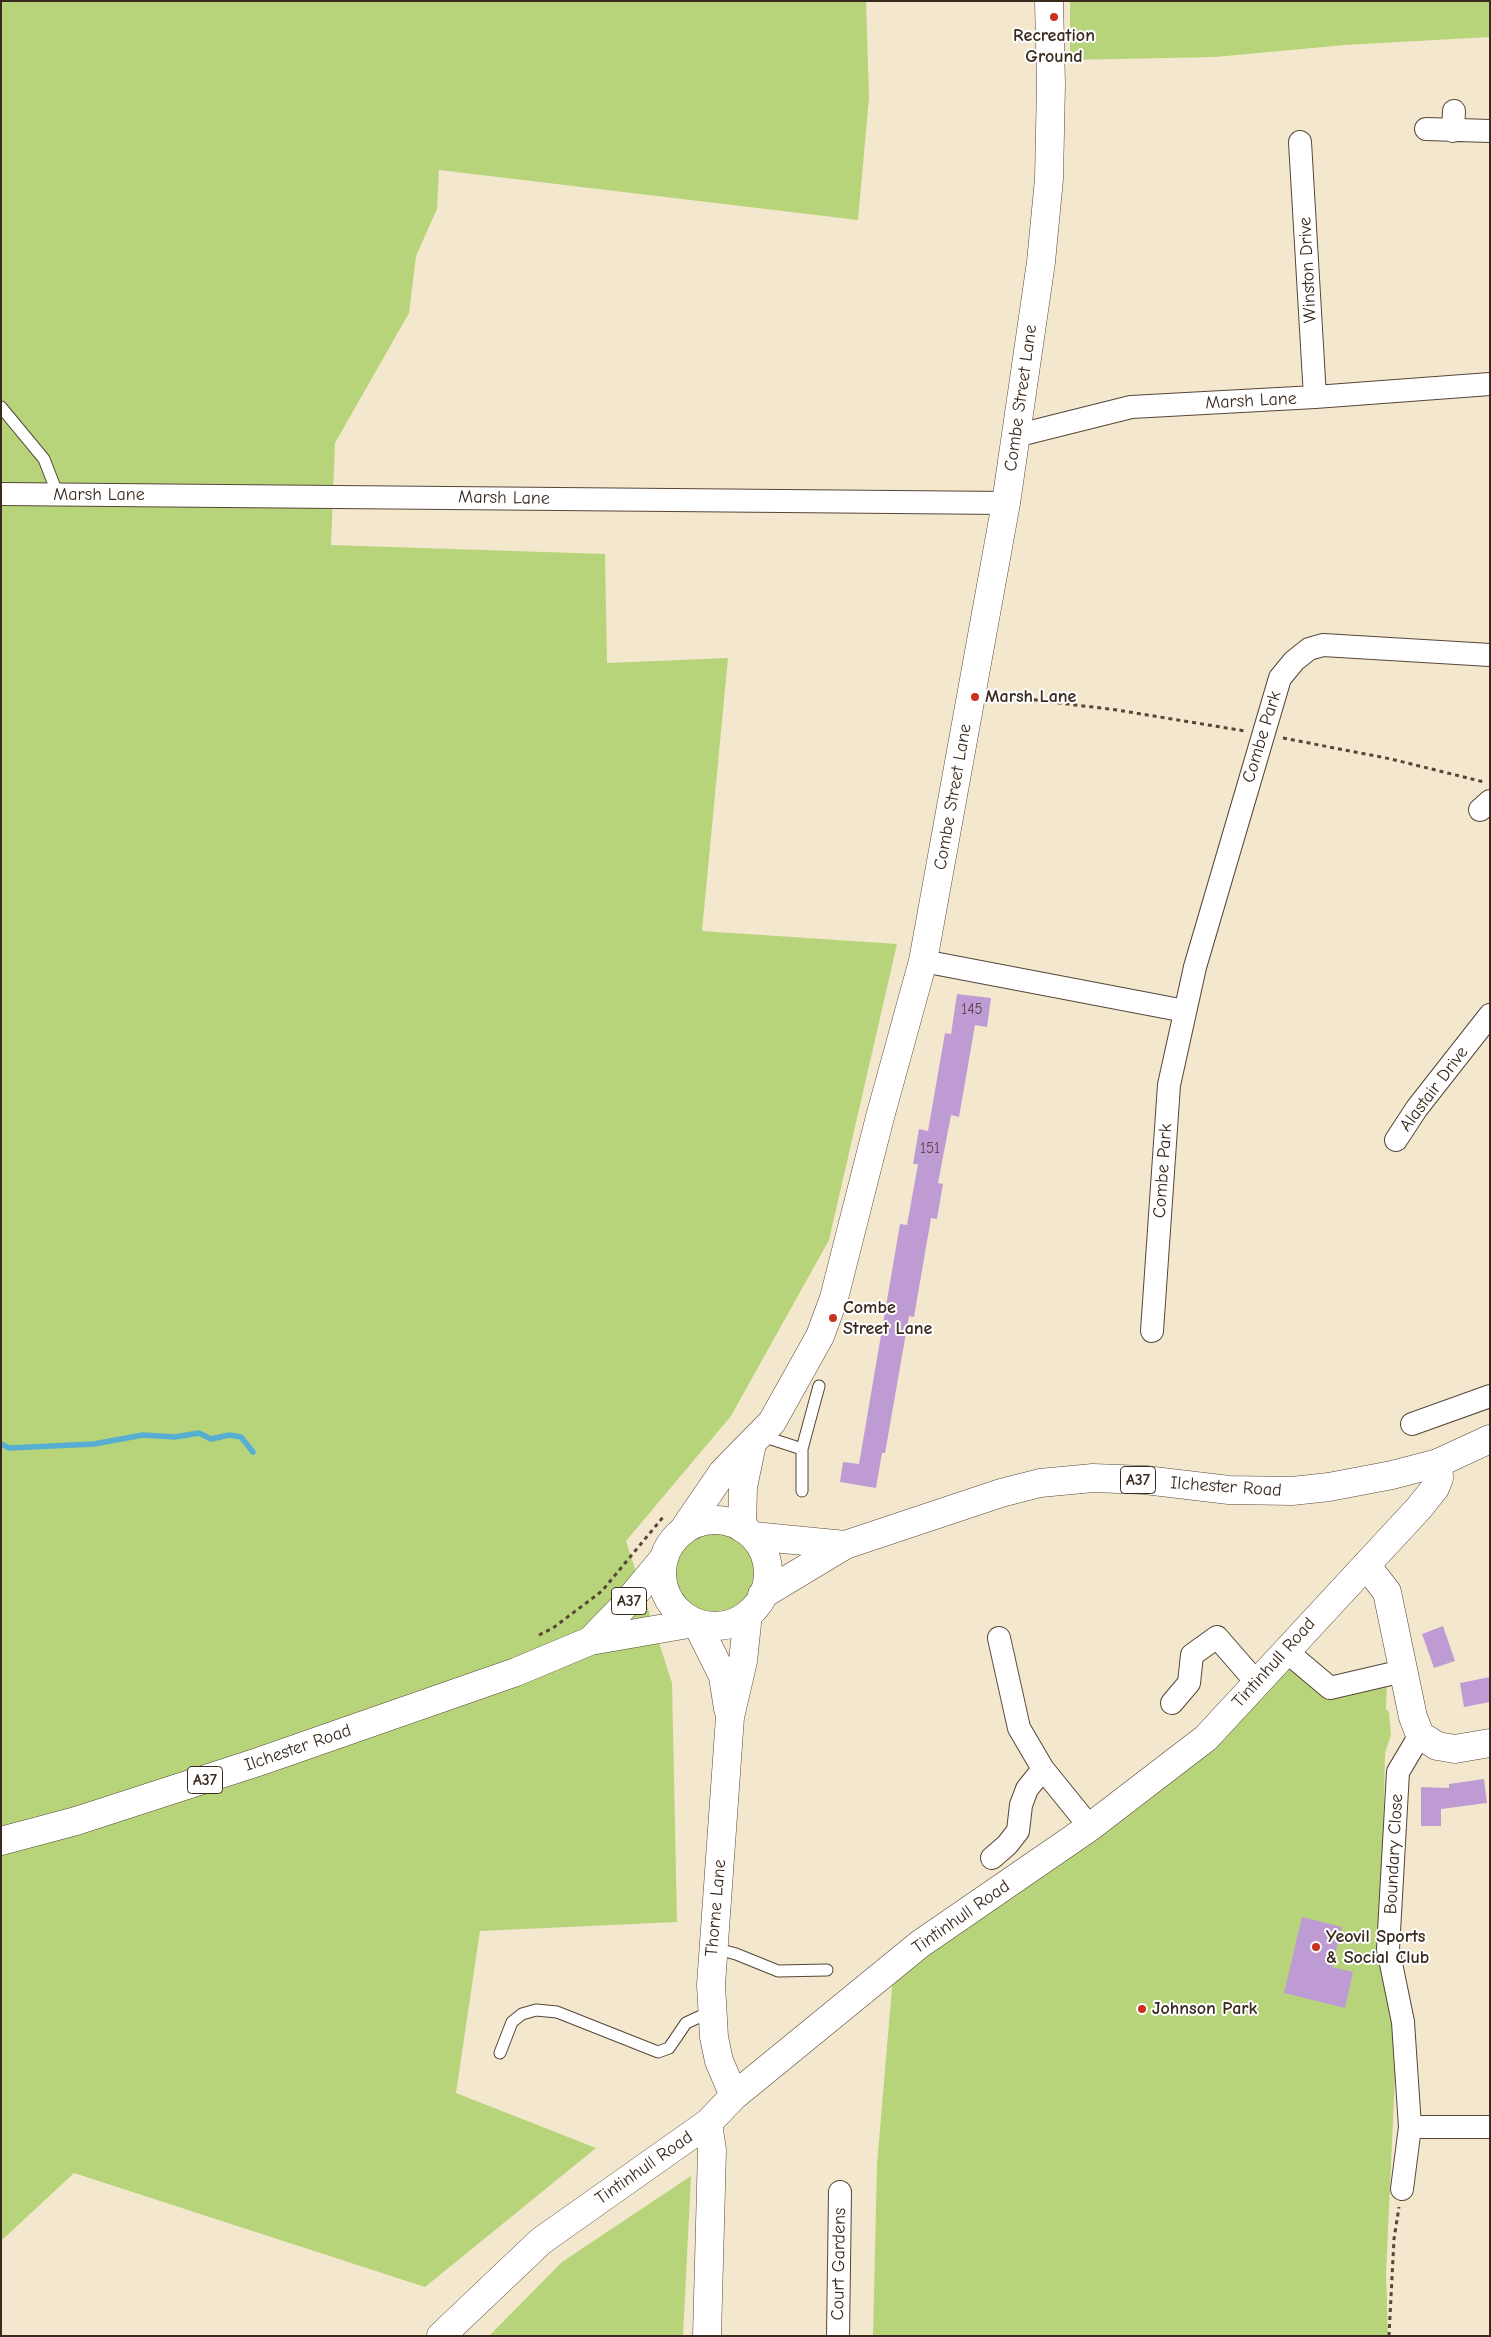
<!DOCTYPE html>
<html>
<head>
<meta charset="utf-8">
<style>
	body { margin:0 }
	#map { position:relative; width:1491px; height:2337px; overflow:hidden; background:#f3e7ce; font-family:"Comic Neue",sans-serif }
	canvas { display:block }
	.frame { position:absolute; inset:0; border:2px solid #3b2a1e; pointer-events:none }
</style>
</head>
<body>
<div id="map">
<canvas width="1491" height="2337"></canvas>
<div class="frame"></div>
</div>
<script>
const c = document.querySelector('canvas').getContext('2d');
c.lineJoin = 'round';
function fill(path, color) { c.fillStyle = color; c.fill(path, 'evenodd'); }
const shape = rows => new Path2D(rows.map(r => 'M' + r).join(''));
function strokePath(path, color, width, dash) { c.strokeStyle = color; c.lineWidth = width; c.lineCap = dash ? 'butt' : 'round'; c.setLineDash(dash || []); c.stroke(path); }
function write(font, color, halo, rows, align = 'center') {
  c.font = font + ' "Comic Neue",sans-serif'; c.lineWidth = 4; c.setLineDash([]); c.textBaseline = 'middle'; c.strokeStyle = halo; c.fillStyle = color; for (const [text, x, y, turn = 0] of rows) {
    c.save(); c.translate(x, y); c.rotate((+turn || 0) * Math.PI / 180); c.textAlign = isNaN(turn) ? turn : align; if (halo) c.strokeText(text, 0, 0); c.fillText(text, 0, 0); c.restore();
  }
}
const green = shape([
	[1,1,866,1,869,98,858,220,439,170,437,209,416,256,409,313,335,443,331,545,605,554,607,663,728,658,702,931,897,944,829,1240,731,1416,626,1541,672,1683,677,1922,480,1931,456,2093,596,2148,425,2287,74,2173,1,2241],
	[1070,1,1490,1,1490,37,1345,45,1215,57,1070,60],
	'673 1571a41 41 0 1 1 82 0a41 41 0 1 1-82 0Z',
	[1286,1651,1330,1688,1387,1675,1386,1709,1389,1712,1391,1735,1385,1753,1382,1898,1397,2032,1386,2274,1388,2336,873,2336,877,2164,894,1964,1090,1827],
	[691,2176,683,2336,489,2336,562,2262]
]);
const stream = shape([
	[1,1444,9,1448,94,1444,143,1435,175,1437,199,1433,211,1439,229,1435,241,1437,253,1452]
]);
const building = shape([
	[957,994,991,998,987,1027,975,1025,959,1117,951,1115,938,1183,943,1184,937,1219,931,1218,914,1317,909,1316,885,1453,882,1453,876,1488,840,1482,843,1462,859,1464,900,1224,907,1225,918,1164,913,1164,919,1129,928,1131,945,1033,951,1034],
	[1443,1626,1455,1661,1434,1668,1422,1634],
	[1490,1677,1490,1702,1464,1707,1460,1683],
	[1484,1779,1487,1803,1441,1809,1441,1826,1421,1826,1421,1787,1449,1788,1449,1784],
	[1302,1917,1342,1927,1332,1967,1353,1972,1345,2008,1284,1993]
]);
const path = shape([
	[994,695,1117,710,1245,731],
	[1283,738,1391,759,1484,782],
	[539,1635,553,1628,602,1591,664,1516],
	[1389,2336,1394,2239,1399,2207]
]);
const service = shape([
	[1,407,44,459,58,495],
	[759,1435,802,1449],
	[802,1491,802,1449,819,1386],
	[714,1948,736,1954,778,1971,827,1970],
	[500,2053,512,2022,522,2014,536,2010,557,2012,658,2052,669,2048,686,2023,712,2011]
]);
const minor = shape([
	[1426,129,1490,131],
	[1453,131,1454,111],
	[1300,142,1315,397],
	[1015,431,1027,433,1131,407,1315,397,1490,384],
	[1,494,1006,503],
	[1480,810,1490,801],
	[923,961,1185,1011],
	[1396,1140,1417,1108,1490,1015],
	[1152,1331,1169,1085,1195,967,1280,678,1294,661,1309,649,1323,645,1490,655],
	[1412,1424,1490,1396],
	[999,1638,1019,1728,1043,1769,1090,1827],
	[1286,1651,1330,1688,1403,1671],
	[1172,1703,1189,1683,1192,1655,1217,1637,1257,1683],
	[992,1858,1007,1845,1018,1831,1021,1805,1027,1789,1043,1769],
	[1410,2127,1490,2127],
	[1402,2189,1410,2127,1403,2022,1388,1949,1398,1772,1420,1735],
	[838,2336,840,2192]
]);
const tertiary = shape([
	[686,1526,723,1472,772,1422,820,1336,834,1298,880,1117,923,961,1006,503,1041,262,1049,179,1051,84,1049,1],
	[742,1528,743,1487,752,1444],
	[1366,1565,1387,1592,1413,1717,1420,1735,1437,1746,1455,1749,1490,1743],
	[697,1624,723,1676,728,1709],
	[734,2096,719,2061,714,2037,711,1985,730,1717,743,1661,748,1614],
	[441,2336,541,2241,708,2123,734,2096,920,1944,1090,1827,1206,1738,1419,1508,1435,1488,1439,1478,1438,1463],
	[707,2336,712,2150,708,2123]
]);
const trunk = shape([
	'662 1573a53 53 0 1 1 106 0a53 53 0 1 1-106 0Z',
	[753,1536,845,1545],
	[762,1595,845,1545,1001,1493,1040,1483,1093,1478,1145,1480,1229,1490,1292,1491,1329,1487,1392,1475,1438,1463,1490,1439],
	[590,1641,626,1604,664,1558],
	[1,1841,76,1821,258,1762,516,1672,590,1641,694,1623]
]);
const markers = [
	[1054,17,5,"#c8321e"],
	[975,697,5,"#c8321e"],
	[833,1318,5,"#c8321e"],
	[1316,1947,5,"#c8321e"],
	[1142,2009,5,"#c8321e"]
];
const numberNames = [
	["145",972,1010],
	["151",930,1149]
];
const shields = [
	[1138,1480,35],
	[629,1601,35],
	[205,1780,35]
];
const shieldNames = [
	["A37",1138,1480],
	["A37",629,1601],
	["A37",205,1780]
];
const poiNames = [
	["Recreation",1054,36,"center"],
	["Ground",1054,57,"center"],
	["Marsh Lane",985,697],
	["Combe",843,1308],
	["Street Lane",843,1329],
	["Yeovil Sports",1326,1937],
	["& Social Club",1326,1958],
	["Johnson Park",1152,2009]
];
const streetNames = [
	["Winston Drive",1308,270,-93],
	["Combe Street Lane",1021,398,-82],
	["Marsh Lane",1251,401,-3],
	["Marsh Lane",99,495],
	["Marsh Lane",504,498,1],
	["Combe Park",1262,737,-73],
	["Combe Street Lane",953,797,-80],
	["Alastair Drive",1434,1089,-53],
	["Combe Park",1163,1171,-86],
	["Ilchester Road",1226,1487,4],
	["Tintinhull Road",1274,1663,-48],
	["Ilchester Road",298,1748,-19],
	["Boundary Close",1394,1854,-87],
	["Thorne Lane",716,1908,-85],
	["Tintinhull Road",961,1917,-35],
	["Tintinhull Road",644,2168,-35],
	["Court Gardens",839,2264,-89]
];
fill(green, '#b8d47a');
strokePath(stream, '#56aed3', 5.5);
fill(building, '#bf9bd4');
strokePath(service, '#574638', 13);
strokePath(minor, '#574638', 24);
strokePath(tertiary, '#574638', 29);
strokePath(trunk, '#574638', 29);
strokePath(path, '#574638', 3, [4, 4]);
strokePath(service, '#fff', 11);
strokePath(minor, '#fff', 22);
strokePath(tertiary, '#fff', 28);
strokePath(trunk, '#fff', 28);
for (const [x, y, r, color] of markers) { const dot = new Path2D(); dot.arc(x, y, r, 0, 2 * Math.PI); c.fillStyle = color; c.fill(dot); strokePath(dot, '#fff', 2); }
write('15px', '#5c464c', null, numberNames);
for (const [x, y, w] of shields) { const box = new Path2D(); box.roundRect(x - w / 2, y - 13.5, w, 27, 4); c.fillStyle = '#fff'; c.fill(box); strokePath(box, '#3b2a1e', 1); }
write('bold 16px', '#3b2a1e', null, shieldNames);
write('bold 18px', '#3b2a1e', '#fff', poiNames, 'left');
write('18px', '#3b2a1e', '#fff', streetNames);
</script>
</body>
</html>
